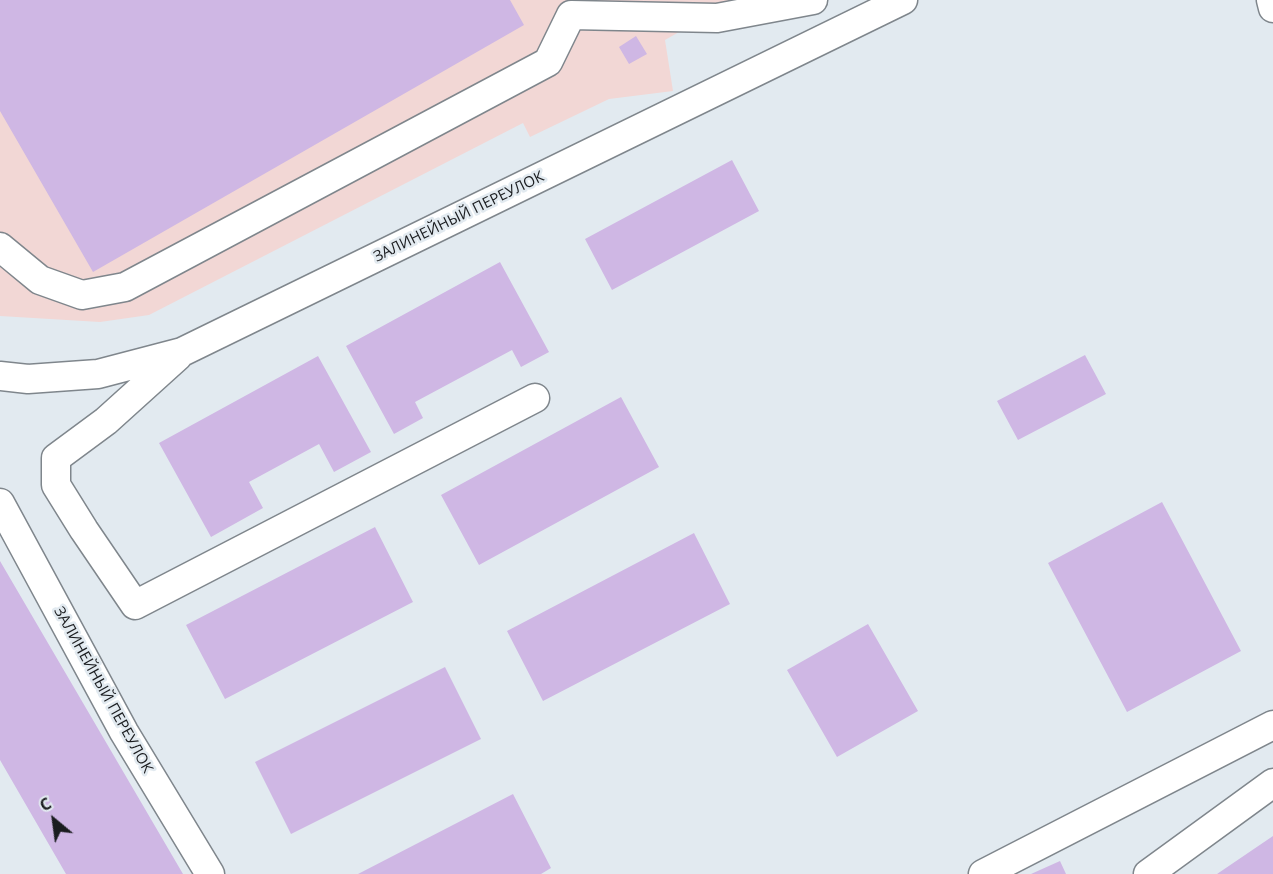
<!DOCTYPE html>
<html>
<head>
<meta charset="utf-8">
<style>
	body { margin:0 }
	#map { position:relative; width:1273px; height:874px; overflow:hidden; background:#e2eaf0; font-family:"Open Sans",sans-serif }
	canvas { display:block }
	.north { position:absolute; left:24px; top:790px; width:60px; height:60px; -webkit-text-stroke:4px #e2eaf0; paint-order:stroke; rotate:331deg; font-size:16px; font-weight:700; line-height:24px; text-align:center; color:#1a1c1f }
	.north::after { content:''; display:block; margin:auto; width:21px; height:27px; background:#1a1c1f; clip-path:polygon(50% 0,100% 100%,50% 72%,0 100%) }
</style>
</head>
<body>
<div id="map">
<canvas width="1273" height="874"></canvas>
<div class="north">С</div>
</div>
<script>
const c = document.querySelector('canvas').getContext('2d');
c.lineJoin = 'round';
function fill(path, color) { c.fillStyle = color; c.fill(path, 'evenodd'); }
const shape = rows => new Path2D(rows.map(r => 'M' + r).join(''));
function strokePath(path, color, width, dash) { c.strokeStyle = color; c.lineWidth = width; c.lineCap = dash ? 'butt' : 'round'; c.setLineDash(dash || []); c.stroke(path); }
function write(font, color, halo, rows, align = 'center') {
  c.font = font + ' "Open Sans",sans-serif'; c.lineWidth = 5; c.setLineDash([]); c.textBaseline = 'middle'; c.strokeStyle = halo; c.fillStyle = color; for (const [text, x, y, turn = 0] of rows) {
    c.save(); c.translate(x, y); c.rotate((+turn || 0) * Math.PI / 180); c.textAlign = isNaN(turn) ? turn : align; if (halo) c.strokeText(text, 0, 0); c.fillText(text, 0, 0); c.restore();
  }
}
const industrial = shape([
	[0,0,735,0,665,40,673,91,609,99,530,137,523,123,149,315,100,322,0,316]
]);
const building = shape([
	[0,0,510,0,524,25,93,272,0,111],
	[636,36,647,54,629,64,619,47],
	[732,160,759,211,612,290,585,239],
	[500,262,549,352,521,367,512,350,415,402,423,418,394,434,346,346],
	[1085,355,1106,394,1018,440,997,401],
	[318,356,371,452,334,472,319,444,249,482,263,508,211,537,159,443],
	[621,397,659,467,479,565,441,495],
	[1162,502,1241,651,1127,712,1048,563],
	[375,527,413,602,225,699,186,625],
	[694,533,730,604,543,701,507,631],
	[0,561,183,874,66,874,0,760],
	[868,624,918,711,837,757,787,670],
	[445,667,481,739,291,834,255,762],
	[513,794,551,868,541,874,358,874],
	[1273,836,1273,874,1217,874],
	[1060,861,1066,874,1031,874]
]);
const minor = shape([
	[1271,0,1273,8],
	[571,15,717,18,813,0],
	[0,247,40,280,82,295,125,287,548,62,571,15],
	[178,356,106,421,56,458,56,485,84,530,135,605,535,398],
	[0,376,28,379,98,374,182,352,903,0],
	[0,503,124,732,210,874],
	[983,874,1273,725],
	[1148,874,1273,783]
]);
const streetNames = [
	["ЗАЛИНЕЙНЫЙ ПЕРЕУЛОК",459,217,-26],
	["ЗАЛИНЕЙНЫЙ ПЕРЕУЛОК",103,690,61]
];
fill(industrial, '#f2d7d5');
fill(building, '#cfb7e4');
strokePath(minor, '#7f868c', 31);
strokePath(minor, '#fff', 28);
write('15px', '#1a1c1f', '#e2eaf0', streetNames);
</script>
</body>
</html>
